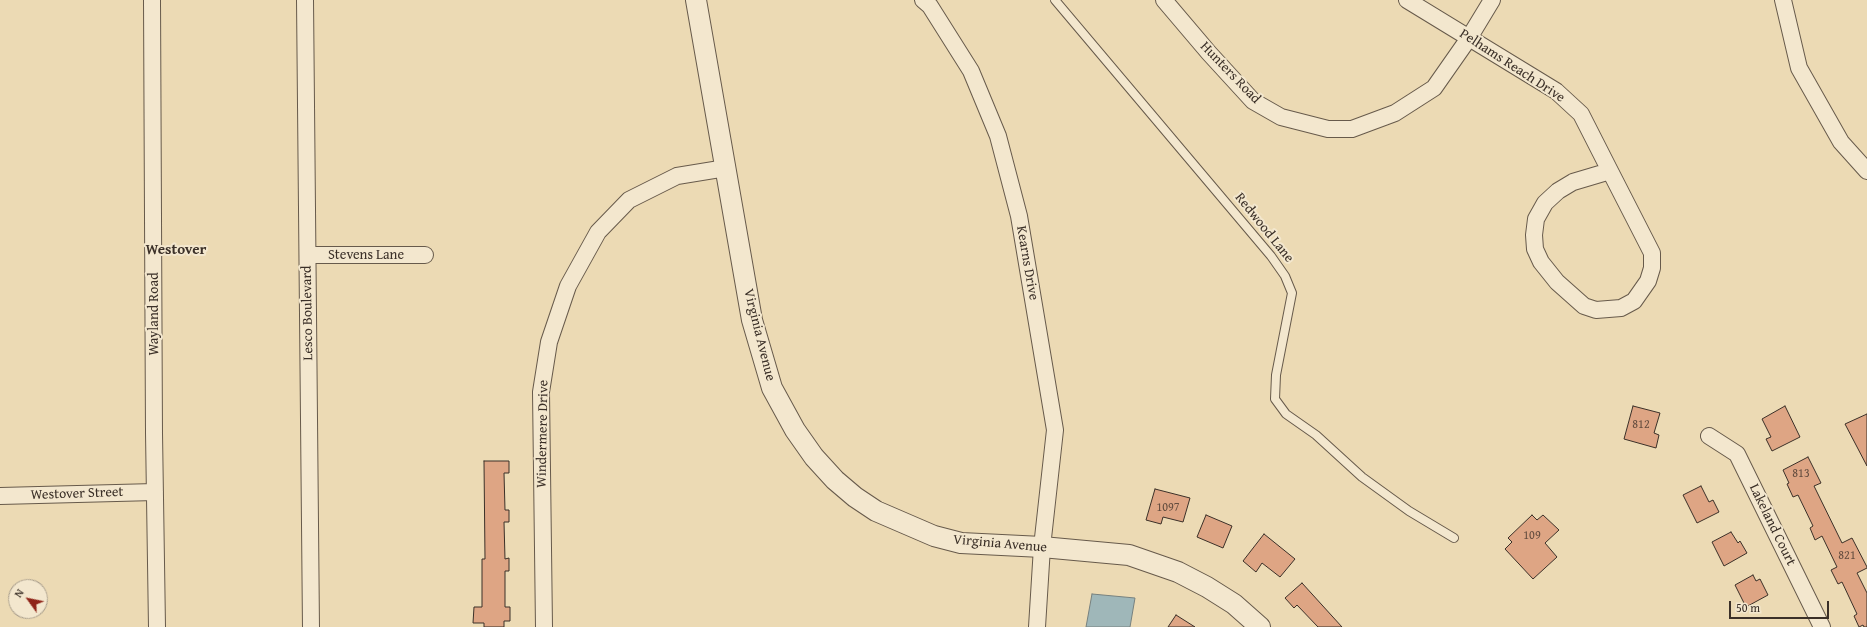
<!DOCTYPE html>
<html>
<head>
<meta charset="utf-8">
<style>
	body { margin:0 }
	#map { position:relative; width:1867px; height:627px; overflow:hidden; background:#ecdab4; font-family:"Gentium Book Plus",serif }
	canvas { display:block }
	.north { position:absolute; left:8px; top:579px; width:40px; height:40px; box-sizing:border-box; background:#f3e7ce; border:1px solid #a99e8c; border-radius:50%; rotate:303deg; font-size:11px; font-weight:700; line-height:16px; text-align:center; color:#3b3028 }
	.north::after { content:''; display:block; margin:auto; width:14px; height:18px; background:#8f2418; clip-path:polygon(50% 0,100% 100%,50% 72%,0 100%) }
	.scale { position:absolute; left:1729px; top:601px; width:100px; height:18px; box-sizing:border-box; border:2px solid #3b3028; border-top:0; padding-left:5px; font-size:12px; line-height:14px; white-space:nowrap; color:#3b3028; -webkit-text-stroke:3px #f3e7ce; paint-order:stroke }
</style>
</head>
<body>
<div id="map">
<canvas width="1867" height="627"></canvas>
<div class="north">N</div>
<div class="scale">50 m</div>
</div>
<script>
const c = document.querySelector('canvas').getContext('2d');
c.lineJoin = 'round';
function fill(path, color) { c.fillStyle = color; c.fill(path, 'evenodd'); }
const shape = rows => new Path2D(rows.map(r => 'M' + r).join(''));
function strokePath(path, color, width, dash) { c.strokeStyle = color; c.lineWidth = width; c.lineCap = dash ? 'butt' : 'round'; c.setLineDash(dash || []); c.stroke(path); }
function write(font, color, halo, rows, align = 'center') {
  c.font = font + ' "Gentium Book Plus",serif'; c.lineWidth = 4; c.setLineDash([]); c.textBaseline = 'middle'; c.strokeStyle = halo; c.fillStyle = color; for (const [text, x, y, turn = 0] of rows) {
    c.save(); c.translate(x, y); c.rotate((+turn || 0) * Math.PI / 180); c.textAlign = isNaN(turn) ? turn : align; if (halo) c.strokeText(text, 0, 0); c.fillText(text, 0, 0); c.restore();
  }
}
const water = shape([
	[1092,594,1135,598,1130,627,1086,627,1092,594]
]);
const building = shape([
	[1633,406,1660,413,1654,433,1659,435,1656,448,1624,439,1633,406],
	[1785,406,1800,437,1772,451,1766,439,1771,437,1762,419,1785,406],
	[1867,414,1867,466,1845,424,1867,414],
	[1808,457,1821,483,1814,486,1842,543,1852,538,1867,567,1867,568,1857,573,1867,593,1867,627,1864,627,1863,625,1859,627,1854,616,1857,614,1842,582,1838,584,1831,570,1837,567,1822,536,1815,540,1810,528,1813,526,1798,495,1793,497,1787,484,1789,483,1783,470,1808,457],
	[484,461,509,461,509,473,504,473,505,510,509,510,509,522,504,522,505,559,509,558,509,571,505,571,505,607,510,607,510,621,504,621,504,627,484,627,484,623,473,623,474,607,482,607,482,559,485,559,484,461],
	[1701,486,1709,502,1713,500,1719,512,1697,523,1683,495,1701,486],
	[1155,489,1190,498,1183,522,1163,517,1161,524,1146,520,1155,489],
	[1206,515,1232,526,1223,548,1197,537,1206,515],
	[1532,515,1537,520,1543,515,1559,530,1545,543,1557,557,1533,579,1505,549,1512,542,1508,538,1532,515],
	[1731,532,1738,543,1740,541,1747,553,1724,566,1712,542,1731,532],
	[1264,534,1295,559,1280,577,1262,563,1256,572,1243,561,1264,534],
	[1753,575,1756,581,1760,579,1768,595,1746,607,1735,585,1753,575],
	[1302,583,1342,627,1318,627,1297,605,1294,608,1285,598,1302,583],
	[1176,615,1195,627,1168,627,1176,615]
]);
const service = shape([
	[1055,0,1271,256,1285,276,1292,293,1276,375,1275,399,1286,414,1316,435,1362,477,1409,511,1454,538]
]);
const minor = shape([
	[152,0,154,433,157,627],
	[305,0,311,627],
	[923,0,930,6,971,71,998,136,1019,216,1055,430,1042,547,1037,627],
	[1164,0,1209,53,1253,101,1281,117,1328,129,1352,129,1395,113,1434,88,1469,38,1492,0],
	[1407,0,1556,91,1581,114,1610,171,1652,253,1652,268,1648,281,1634,301,1621,308,1596,310,1584,306,1557,282,1541,262,1535,249,1534,235,1536,219,1545,203,1558,191,1573,182,1610,171],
	[1783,0,1799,68,1841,142,1867,171],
	[308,255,425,255],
	[1709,436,1737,454,1822,627],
	[0,496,155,492],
	[544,627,541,392,549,342,568,286,598,232,629,200,677,176,726,168]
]);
const tertiary = shape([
	[696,0,752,320,772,388,795,430,814,457,835,480,855,497,876,511,934,536,961,543,1042,547,1129,555,1178,572,1207,587,1234,604,1260,627]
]);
const numberNames = [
	["812",1641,425],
	["813",1801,474],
	["1097",1168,508],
	["109",1532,536],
	["821",1847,556]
];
const streetNames = [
	["Pelhams Reach Drive",1512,66,33],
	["Hunters Road",1230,73,46],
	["Redwood Lane",1264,228,51],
	["Stevens Lane",366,255],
	["Kearns Drive",1027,263,80],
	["Lesco Boulevard",308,313,-91],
	["Wayland Road",154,314,-90],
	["Virginia Avenue",759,335,76],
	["Windermere Drive",543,434,-89],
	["Westover Street",77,494,-2],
	["Lakeland Court",1772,525,64],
	["Virginia Avenue",1000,544,5]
];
const neighbourhoodNames = [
	["Westover",176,250]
];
fill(water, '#9fb7b9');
strokePath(water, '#77817f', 1);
fill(building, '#dea584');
strokePath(building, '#3b3028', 1);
strokePath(service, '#675a4b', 10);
strokePath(minor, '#675a4b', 18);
strokePath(tertiary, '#675a4b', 22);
strokePath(service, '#f3e7ce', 8);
strokePath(minor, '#f3e7ce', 16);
strokePath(tertiary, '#f3e7ce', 20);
write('12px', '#644d3f', null, numberNames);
write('14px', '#3b3028', '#f3e7ce', streetNames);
write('bold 15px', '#3b3028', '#f3e7ce', neighbourhoodNames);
</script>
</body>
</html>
